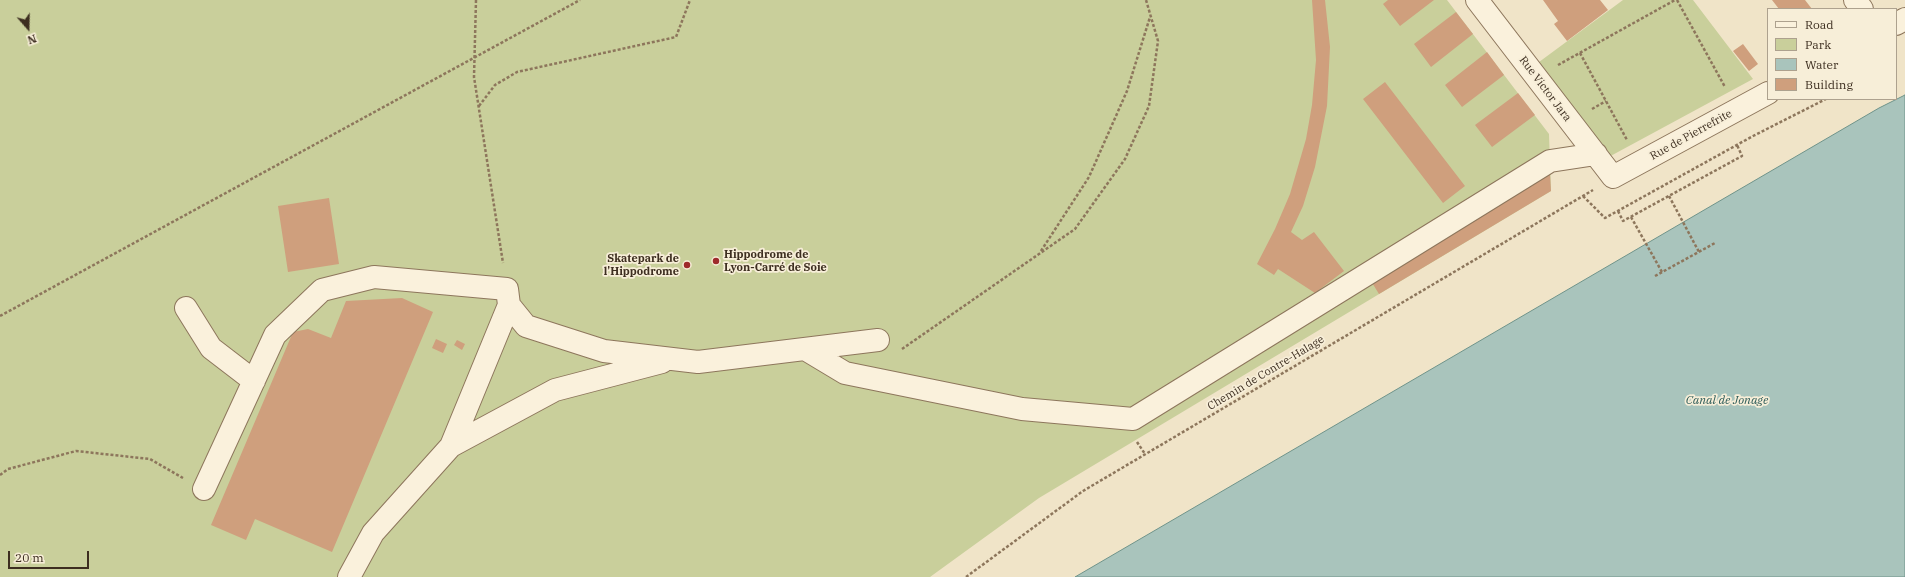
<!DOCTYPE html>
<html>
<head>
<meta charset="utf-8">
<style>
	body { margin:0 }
	#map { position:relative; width:1905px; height:577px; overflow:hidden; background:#f0e4c8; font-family:"IBM Plex Serif",serif }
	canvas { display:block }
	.legend { position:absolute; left:1767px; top:8px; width:130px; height:92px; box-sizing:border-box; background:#f7eed8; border:1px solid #ada18e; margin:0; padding:5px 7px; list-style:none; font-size:12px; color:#3d2e20 }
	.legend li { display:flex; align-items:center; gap:8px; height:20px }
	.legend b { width:20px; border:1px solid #ada18e }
	.north { position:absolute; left:8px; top:8px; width:40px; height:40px; -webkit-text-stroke:3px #f7eed8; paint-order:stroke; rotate:160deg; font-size:11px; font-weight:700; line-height:16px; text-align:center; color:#3d2e20 }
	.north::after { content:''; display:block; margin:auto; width:14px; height:18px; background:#3d2e20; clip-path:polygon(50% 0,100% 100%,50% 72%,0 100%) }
	.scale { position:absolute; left:8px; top:551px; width:81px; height:18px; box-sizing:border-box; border:2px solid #3d2e20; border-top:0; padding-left:5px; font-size:12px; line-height:14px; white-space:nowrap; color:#3d2e20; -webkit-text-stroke:3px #f7eed8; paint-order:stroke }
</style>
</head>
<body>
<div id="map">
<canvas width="1905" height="577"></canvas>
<ul class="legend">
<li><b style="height:5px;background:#faf1dc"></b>Road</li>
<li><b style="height:11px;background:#c9cf9b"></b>Park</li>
<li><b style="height:11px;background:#a9c4bc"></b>Water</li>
<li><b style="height:11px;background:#cf9f7d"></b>Building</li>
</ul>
<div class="north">N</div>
<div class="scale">20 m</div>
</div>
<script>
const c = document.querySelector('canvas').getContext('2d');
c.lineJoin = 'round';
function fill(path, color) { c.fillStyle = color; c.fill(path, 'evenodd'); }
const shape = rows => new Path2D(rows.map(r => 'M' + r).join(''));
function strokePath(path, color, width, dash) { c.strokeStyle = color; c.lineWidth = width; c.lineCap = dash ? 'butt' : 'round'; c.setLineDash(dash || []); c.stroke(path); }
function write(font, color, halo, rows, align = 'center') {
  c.font = font + ' "IBM Plex Serif",serif'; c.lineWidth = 3.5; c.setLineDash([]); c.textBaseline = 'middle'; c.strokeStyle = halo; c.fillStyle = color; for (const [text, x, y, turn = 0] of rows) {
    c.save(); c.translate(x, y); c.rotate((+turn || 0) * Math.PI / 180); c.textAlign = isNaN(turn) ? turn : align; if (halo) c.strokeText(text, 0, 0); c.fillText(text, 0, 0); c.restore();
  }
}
const green = shape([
	[0,0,1447,0,1549,134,1551,191,1039,498,930,577,0,577],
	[1623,0,1693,0,1753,79,1605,159,1535,65]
]);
const water = shape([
	[1905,95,1905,577,1075,577,1879,108,1905,95]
]);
const building = shape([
	[1312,0,1325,0,1330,47,1327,106,1315,167,1303,206,1291,232,1302,240,1314,232,1344,271,1315,293,1278,269,1274,275,1257,264,1275,229,1290,194,1306,139,1312,105,1316,60],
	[1388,0,1434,0,1400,26,1383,4],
	[1543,0,1600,0,1608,10,1567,41,1554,24,1558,21],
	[1772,0,1805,0,1812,9,1779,9],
	[1456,12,1473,34,1431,67,1414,44],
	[1743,44,1758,64,1749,71,1733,51],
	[1487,52,1504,75,1462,107,1445,85],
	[1385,82,1465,186,1443,203,1363,99],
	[1518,93,1535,115,1492,147,1475,125],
	[1550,174,1551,191,1379,294,1371,281],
	[329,198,339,264,288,272,278,206],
	[402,298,433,312,332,552,255,519,246,540,211,525,293,332,308,329,331,338,346,301],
	[436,339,447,344,443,353,432,348],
	[457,340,465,344,462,350,454,345]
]);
const path = shape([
	[476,0,474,77,503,263],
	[1677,0,1725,87],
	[1580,53,1627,140],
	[1558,65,1675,0],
	[479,106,495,85,517,72,676,37,690,0],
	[1592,109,1606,101],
	[1583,196,1605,218,1753,136,1826,99],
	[1669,196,1699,252],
	[1618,211,1623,221,1742,156,1737,145],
	[1631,217,1662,272],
	[1041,251,1089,177,1127,91,1150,17],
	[1655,276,1715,243],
	[0,316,580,0],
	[902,349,1075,229,1125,159,1149,106,1158,41,1146,0],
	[1137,442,1145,454],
	[0,475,8,469,76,451,150,459,183,478],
	[966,577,1083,491,1593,190]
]);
const minor = shape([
	[1477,0,1613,177,1768,93],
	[1855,0,1862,9],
	[1896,24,1905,19],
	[186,308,211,348,254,381],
	[805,349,845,373,1022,409,1133,419,1550,161,1596,154],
	[451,446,555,390,662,362],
	[204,489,275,335,322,290,374,277,507,289,509,305,526,326,604,351,698,362,878,340],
	[349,577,373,533,451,446,509,305]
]);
const markers = [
	[716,261,4,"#9e2a2b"],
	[687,265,4,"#9e2a2b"]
];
const streetNames = [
	["Rue Victor Jara",1545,89,53],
	["Rue de Pierrefrite",1691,135,-29],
	["Chemin de Contre-Halage",1266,373,-31]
];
const poiNames = [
	["Hippodrome de",724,255],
	["Lyon-Carré de Soie",724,268],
	["Skatepark de",679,259,"right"],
	["l'Hippodrome",679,272,"right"]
];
const waterNames = [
	["Canal de Jonage",1727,401]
];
fill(green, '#c9cf9b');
fill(water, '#a9c4bc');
strokePath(water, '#6f938a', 1);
fill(building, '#cf9f7d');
strokePath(minor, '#8d765c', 24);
strokePath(path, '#8d765c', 2.5, [3, 2]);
strokePath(minor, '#faf1dc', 22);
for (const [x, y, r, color] of markers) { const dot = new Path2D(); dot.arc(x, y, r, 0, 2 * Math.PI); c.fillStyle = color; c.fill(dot); strokePath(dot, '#f7eed8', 1.5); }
write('11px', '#3d2e20', '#f7eed8', streetNames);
write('bold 11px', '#3d2e20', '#f7eed8', poiNames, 'left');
write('italic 12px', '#2f5d5a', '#f7eed8', waterNames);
</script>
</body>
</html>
